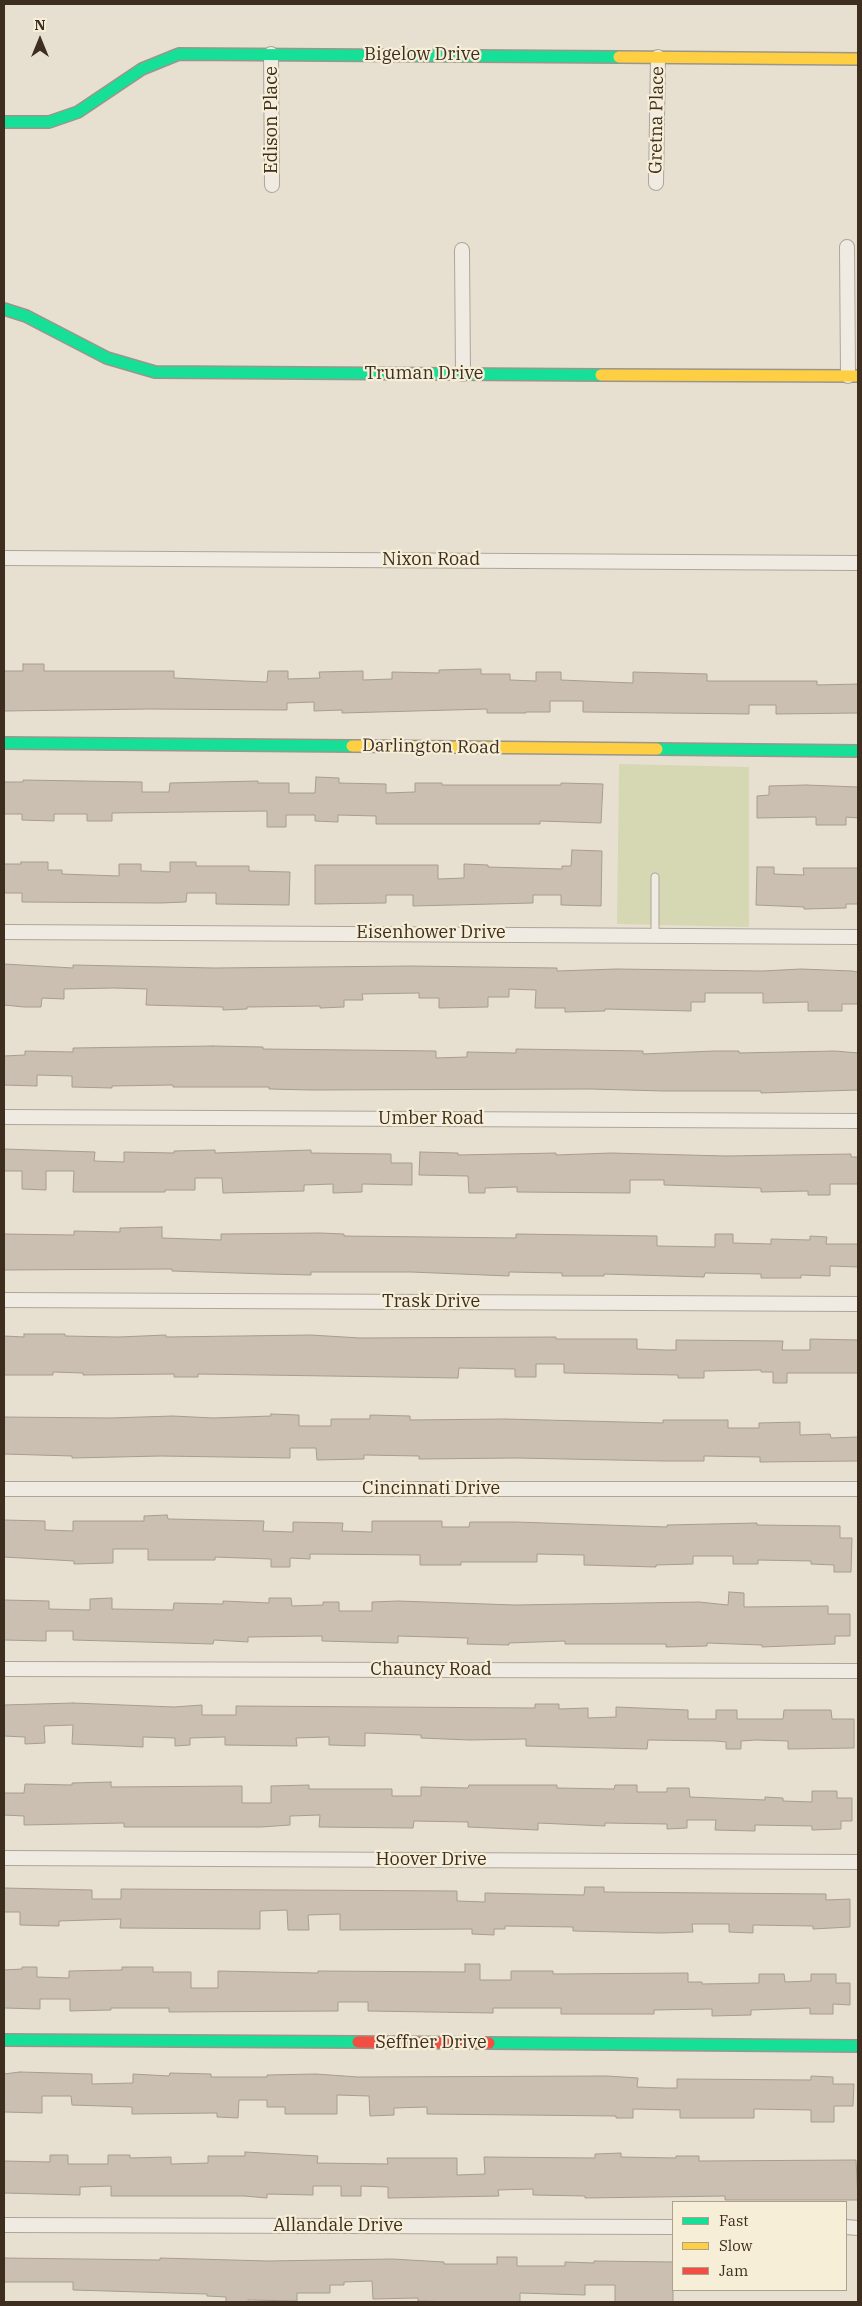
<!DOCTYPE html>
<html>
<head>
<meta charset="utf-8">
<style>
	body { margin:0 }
	#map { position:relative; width:862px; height:2306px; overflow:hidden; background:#e7e0d1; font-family:"IBM Plex Serif",serif }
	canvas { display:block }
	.frame { position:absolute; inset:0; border:5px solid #3d2e20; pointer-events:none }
	.legend { position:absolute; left:672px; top:2201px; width:175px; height:90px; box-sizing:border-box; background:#f7eed8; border:1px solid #ada18e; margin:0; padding:6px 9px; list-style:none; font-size:15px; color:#3d2e20 }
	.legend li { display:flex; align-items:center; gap:10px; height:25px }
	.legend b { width:25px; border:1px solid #ada18e }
	.north { position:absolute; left:15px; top:15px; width:50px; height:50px; -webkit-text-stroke:4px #f7eed8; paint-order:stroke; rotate:0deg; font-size:14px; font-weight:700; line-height:20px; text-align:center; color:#3d2e20 }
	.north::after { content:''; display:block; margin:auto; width:18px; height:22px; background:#3d2e20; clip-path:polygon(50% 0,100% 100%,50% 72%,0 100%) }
</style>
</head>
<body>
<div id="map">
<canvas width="862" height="2306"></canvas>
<div class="frame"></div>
<ul class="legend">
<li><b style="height:6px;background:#16e098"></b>Fast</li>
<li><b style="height:6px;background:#ffcf43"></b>Slow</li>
<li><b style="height:6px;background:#f24e42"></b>Jam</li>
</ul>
<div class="north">N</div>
</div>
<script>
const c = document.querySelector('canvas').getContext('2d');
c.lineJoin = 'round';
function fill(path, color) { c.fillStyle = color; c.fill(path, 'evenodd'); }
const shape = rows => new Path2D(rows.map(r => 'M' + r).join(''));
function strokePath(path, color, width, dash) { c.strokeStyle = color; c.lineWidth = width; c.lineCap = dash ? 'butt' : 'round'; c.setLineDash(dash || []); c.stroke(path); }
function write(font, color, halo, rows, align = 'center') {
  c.font = font + ' "IBM Plex Serif",serif'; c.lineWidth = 4.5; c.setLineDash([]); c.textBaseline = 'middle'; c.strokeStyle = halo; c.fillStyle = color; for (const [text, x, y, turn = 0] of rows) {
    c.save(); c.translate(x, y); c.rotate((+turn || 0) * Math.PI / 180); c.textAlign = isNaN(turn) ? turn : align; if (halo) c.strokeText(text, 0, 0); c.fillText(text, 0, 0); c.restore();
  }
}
const green = shape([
	[619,764,749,767,749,927,617,924]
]);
const building = shape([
	[23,664,44,664,44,671,174,671,174,678,267,682,268,671,288,671,288,679,320,678,319,672,363,671,363,680,392,679,392,672,439,673,439,670,481,669,481,674,510,674,510,680,536,681,536,672,561,672,561,680,633,683,633,672,707,674,707,681,817,681,817,685,858,684,858,713,776,714,776,705,749,705,749,714,583,712,583,701,550,701,550,712,526,712,526,713,487,713,487,709,342,713,342,710,314,711,314,702,287,703,287,710,149,709,4,711,4,671,23,671,23,664],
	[316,777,339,778,339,783,386,784,386,793,415,792,415,783,442,783,442,785,561,785,561,783,603,784,601,823,540,821,540,824,376,824,376,816,338,815,338,822,315,821,315,815,286,815,286,827,267,827,267,811,112,813,112,821,87,821,87,814,54,814,54,821,22,820,22,814,4,814,4,782,23,782,23,780,142,782,142,792,169,792,170,783,258,781,258,783,289,783,289,793,315,793,316,777],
	[806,785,858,787,858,818,846,817,846,825,816,825,816,817,757,818,757,796,769,795,769,786,806,785],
	[572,850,602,851,601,906,561,905,561,895,533,895,533,903,413,906,413,895,386,895,386,903,315,904,315,865,438,865,438,879,464,878,464,864,488,865,488,867,562,869,562,866,571,866,572,850],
	[21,862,48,862,48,870,62,870,62,874,119,876,119,864,141,864,141,871,170,872,170,862,196,862,196,866,249,866,249,871,290,872,289,905,216,904,216,893,187,893,186,902,161,903,22,902,22,893,4,893,4,864,21,864,21,862],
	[757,867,774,867,774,874,804,875,803,868,858,868,858,904,846,904,846,908,804,909,804,907,756,905,757,867],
	[4,964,73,968,73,965,214,968,411,966,557,968,557,971,616,969,762,971,801,969,852,971,858,972,858,1004,842,1004,842,1011,808,1011,808,1002,763,1003,763,993,705,993,705,1002,691,1002,691,1011,605,1009,605,1011,565,1012,565,1008,535,1008,536,990,509,989,509,997,488,997,488,1007,439,1008,439,998,419,998,419,993,362,994,363,1000,344,1000,344,1007,320,1008,320,1006,247,1007,247,1009,223,1010,223,1007,146,1005,147,989,114,988,64,989,64,999,42,998,41,1007,24,1007,4,1005,4,964],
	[213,1046,263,1047,263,1049,436,1051,436,1058,467,1057,467,1052,516,1053,516,1049,643,1051,643,1054,714,1051,739,1051,739,1053,835,1051,858,1053,858,1090,761,1093,761,1091,664,1091,591,1089,311,1090,269,1089,269,1087,173,1087,173,1085,112,1086,112,1088,72,1087,72,1076,37,1075,37,1086,4,1085,4,1056,25,1055,25,1051,73,1052,73,1048,213,1046],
	[4,1149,95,1152,94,1161,124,1162,124,1152,174,1153,174,1151,215,1150,215,1153,311,1150,311,1153,391,1154,391,1163,412,1163,412,1185,362,1184,362,1192,333,1193,333,1184,304,1185,304,1191,223,1193,222,1178,195,1178,195,1190,165,1190,165,1192,73,1192,74,1171,46,1171,46,1190,22,1189,22,1171,4,1171,4,1149],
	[420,1152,458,1153,458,1155,556,1153,556,1155,611,1153,726,1156,851,1154,851,1157,858,1157,858,1184,830,1184,830,1195,808,1195,808,1191,761,1192,761,1188,664,1185,664,1180,630,1180,630,1193,517,1192,517,1187,485,1188,485,1193,469,1193,468,1176,419,1175,420,1152],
	[162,1227,162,1238,221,1240,221,1234,320,1233,344,1234,344,1236,516,1238,516,1234,657,1236,657,1246,715,1247,715,1234,733,1234,733,1243,771,1244,771,1239,810,1240,810,1236,827,1237,826,1244,858,1244,858,1267,830,1266,830,1276,801,1275,801,1278,761,1278,761,1274,705,1273,704,1277,604,1274,604,1276,562,1276,562,1273,509,1272,509,1276,411,1272,311,1272,311,1275,268,1274,172,1271,172,1269,4,1270,4,1234,74,1235,74,1231,120,1232,120,1228,162,1227],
	[24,1334,65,1334,65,1336,119,1337,166,1335,166,1337,311,1335,360,1338,556,1337,556,1339,637,1339,637,1349,665,1350,676,1350,676,1340,783,1341,782,1350,810,1350,810,1339,858,1340,858,1373,787,1373,787,1383,773,1383,773,1372,761,1372,761,1370,704,1371,704,1378,678,1378,678,1375,564,1373,564,1364,536,1364,536,1377,515,1377,515,1369,459,1368,458,1378,198,1374,198,1377,174,1377,174,1374,83,1375,83,1373,53,1372,53,1375,4,1375,4,1336,24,1337,24,1334],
	[271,1414,299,1415,299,1426,331,1426,331,1419,370,1419,370,1415,410,1416,410,1420,505,1419,663,1423,663,1420,728,1420,728,1428,759,1428,759,1423,800,1422,800,1435,830,1434,831,1438,858,1437,858,1461,760,1462,760,1457,704,1456,704,1461,664,1461,516,1458,419,1459,419,1456,364,1455,364,1459,317,1460,316,1448,290,1448,290,1458,161,1456,72,1458,72,1456,4,1454,4,1417,110,1418,173,1416,213,1418,271,1416,271,1414],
	[167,1515,168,1519,264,1521,263,1531,293,1532,293,1522,343,1523,342,1531,372,1532,372,1521,442,1521,442,1527,469,1527,470,1522,515,1522,667,1527,667,1525,757,1523,757,1525,840,1526,840,1538,852,1538,851,1572,834,1572,834,1565,811,1564,811,1561,758,1560,758,1564,733,1564,733,1556,693,1556,693,1564,656,1565,656,1567,584,1565,584,1555,537,1554,537,1562,461,1562,461,1565,420,1565,420,1555,310,1554,310,1559,290,1558,290,1567,271,1567,271,1559,215,1557,215,1560,148,1560,148,1549,113,1549,113,1563,74,1564,74,1561,4,1557,4,1520,45,1521,45,1530,73,1531,73,1521,144,1521,144,1516,167,1515],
	[729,1592,744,1593,744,1607,828,1606,828,1614,850,1614,850,1636,835,1636,835,1644,762,1647,762,1645,707,1643,707,1646,666,1647,666,1644,565,1644,565,1641,509,1643,509,1645,467,1644,468,1638,398,1636,398,1643,322,1641,322,1636,248,1637,248,1642,214,1640,213,1644,73,1640,73,1631,46,1631,46,1641,4,1640,4,1600,49,1601,49,1609,90,1610,90,1599,112,1598,112,1609,173,1610,174,1603,223,1604,223,1601,269,1603,269,1598,291,1598,292,1606,323,1605,323,1602,339,1602,339,1611,372,1611,372,1602,398,1601,515,1605,699,1602,728,1605,729,1592],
	[73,1703,174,1707,202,1705,202,1715,236,1715,236,1706,535,1708,535,1704,559,1704,559,1709,588,1708,588,1718,616,1717,616,1707,688,1710,688,1719,716,1719,716,1710,737,1710,737,1719,783,1719,784,1710,831,1710,832,1719,854,1719,854,1748,788,1749,788,1741,756,1740,741,1741,741,1749,726,1749,726,1742,716,1741,648,1740,647,1749,526,1746,526,1739,469,1740,421,1738,421,1735,365,1733,365,1746,329,1745,329,1737,296,1738,297,1746,225,1745,225,1737,190,1738,190,1745,175,1746,175,1738,143,1737,143,1747,122,1746,72,1744,73,1725,44,1726,45,1743,25,1744,25,1737,4,1736,4,1705,73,1703],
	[111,1782,111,1787,242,1786,242,1803,271,1803,271,1786,309,1785,309,1789,392,1789,392,1796,421,1796,421,1787,468,1788,469,1785,557,1785,557,1788,614,1789,615,1785,637,1785,637,1792,667,1792,667,1788,689,1788,690,1797,765,1800,765,1797,783,1798,783,1801,812,1802,812,1791,837,1791,837,1798,852,1798,852,1821,841,1821,841,1829,812,1830,812,1826,755,1825,755,1831,715,1830,716,1820,687,1820,687,1828,667,1829,667,1824,605,1823,605,1826,538,1823,538,1830,468,1827,468,1822,414,1821,413,1828,319,1827,320,1815,290,1816,290,1825,261,1827,124,1827,124,1823,24,1825,24,1816,4,1815,4,1793,24,1793,25,1784,72,1785,72,1783,111,1782],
	[585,1887,604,1887,604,1892,826,1894,826,1900,850,1899,850,1927,813,1929,813,1926,753,1925,753,1933,729,1932,729,1924,692,1924,693,1932,662,1933,573,1931,573,1927,505,1926,505,1929,494,1929,494,1935,472,1934,472,1929,340,1930,340,1914,308,1915,309,1930,288,1930,287,1910,260,1911,260,1929,120,1928,121,1919,59,1921,59,1926,20,1925,20,1912,4,1912,4,1888,92,1890,92,1899,121,1899,121,1889,457,1891,457,1901,485,1902,485,1893,584,1895,585,1887],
	[465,1964,480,1964,480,1980,511,1980,511,1971,553,1971,553,1974,688,1973,688,1982,702,1982,702,1984,759,1983,759,1974,784,1974,785,1982,811,1981,811,1974,836,1974,836,1983,850,1983,850,2005,833,2004,833,2014,810,2014,810,2008,751,2010,751,2015,712,2016,712,2009,654,2010,654,2014,561,2014,561,2008,493,2008,493,2013,368,2011,368,2002,338,2002,338,2011,169,2012,169,2008,111,2008,111,2010,70,2011,70,1999,40,1999,40,2009,4,2008,4,1970,22,1969,22,1967,37,1967,37,1977,69,1978,69,1971,122,1970,122,1967,153,1967,153,1972,191,1972,191,1988,218,1988,218,1971,318,1973,318,1971,465,1972,465,1964],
	[20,2072,92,2074,92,2084,133,2083,133,2074,169,2076,170,2073,211,2074,211,2077,267,2077,267,2075,316,2074,358,2077,607,2076,638,2078,637,2087,665,2088,677,2088,677,2079,811,2080,811,2076,833,2077,833,2084,854,2084,853,2106,834,2106,834,2122,811,2122,811,2110,754,2109,754,2118,680,2118,680,2110,633,2109,633,2118,616,2118,616,2116,427,2114,427,2107,394,2108,394,2115,370,2116,369,2096,337,2095,337,2114,285,2114,285,2107,267,2107,267,2100,239,2100,238,2118,217,2117,217,2113,132,2114,132,2107,72,2105,71,2096,42,2096,42,2113,4,2112,4,2074,20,2072],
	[245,2152,318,2156,317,2163,388,2164,387,2158,457,2158,457,2175,485,2174,484,2157,595,2158,595,2154,621,2153,621,2157,676,2158,676,2156,699,2156,699,2161,856,2160,858,2200,725,2200,725,2196,585,2198,585,2196,533,2195,533,2189,498,2190,499,2196,388,2198,388,2187,361,2186,361,2196,341,2196,341,2186,313,2186,313,2195,267,2194,267,2198,244,2196,111,2196,111,2186,80,2187,80,2195,4,2193,4,2161,50,2162,50,2155,68,2155,68,2164,108,2164,108,2155,130,2155,130,2158,171,2157,171,2164,208,2163,208,2156,245,2156,245,2152],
	[497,2257,517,2257,517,2266,565,2266,565,2262,594,2263,594,2261,673,2262,673,2302,615,2302,615,2285,585,2285,585,2295,520,2293,520,2302,459,2302,418,2301,418,2298,373,2299,372,2281,344,2282,344,2285,330,2285,330,2293,297,2293,297,2301,248,2300,248,2302,226,2302,226,2297,207,2296,207,2294,73,2290,73,2282,4,2282,4,2258,160,2260,160,2258,268,2261,392,2259,444,2262,444,2264,497,2264,497,2257]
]);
const lane = shape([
	[655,877,655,934]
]);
const street = shape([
	[271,54,272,185],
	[656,183,658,57],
	[847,247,848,376],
	[462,250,463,374],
	[4,558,858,563],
	[4,932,858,937],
	[4,1117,858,1121],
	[4,1300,858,1304],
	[4,1489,858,1489],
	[4,1669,858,1671],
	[4,1858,858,1862],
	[4,2225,673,2227],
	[846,2227,858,2228]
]);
const fast = shape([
	[4,122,49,122,78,112,142,69,179,54,619,57],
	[4,309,26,316,107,358,155,372,601,375],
	[4,743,352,746],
	[657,749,858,751],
	[4,2040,358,2042],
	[489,2043,858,2046]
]);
const slow = shape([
	[619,57,858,59],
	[601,375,858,376],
	[352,746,657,749]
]);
const jam = shape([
	[358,2042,489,2043]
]);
const streetNames = [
	["Bigelow Drive",422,55],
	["Edison Place",272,120,-90],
	["Gretna Place",657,120,-89],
	["Truman Drive",424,374],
	["Nixon Road",431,560],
	["Darlington Road",431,747,1],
	["Eisenhower Drive",431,933],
	["Umber Road",431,1119],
	["Trask Drive",431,1302],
	["Cincinnati Drive",431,1489],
	["Chauncy Road",431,1670],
	["Hoover Drive",431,1860],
	["Seffner Drive",431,2043],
	["Allandale Drive",338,2226]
];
fill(green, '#d6d7b3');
fill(building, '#cbbfb2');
strokePath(building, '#a89c90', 1);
strokePath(lane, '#ada599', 9);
strokePath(street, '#ada599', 16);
strokePath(fast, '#9c958a', 14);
strokePath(slow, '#9c958a', 14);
strokePath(jam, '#9c958a', 14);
strokePath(lane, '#efebe3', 7);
strokePath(street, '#efebe3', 14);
strokePath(fast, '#16e098', 11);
strokePath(slow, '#ffcf43', 11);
strokePath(jam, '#f24e42', 11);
write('18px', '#3d2e20', '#f7eed8', streetNames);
</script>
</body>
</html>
